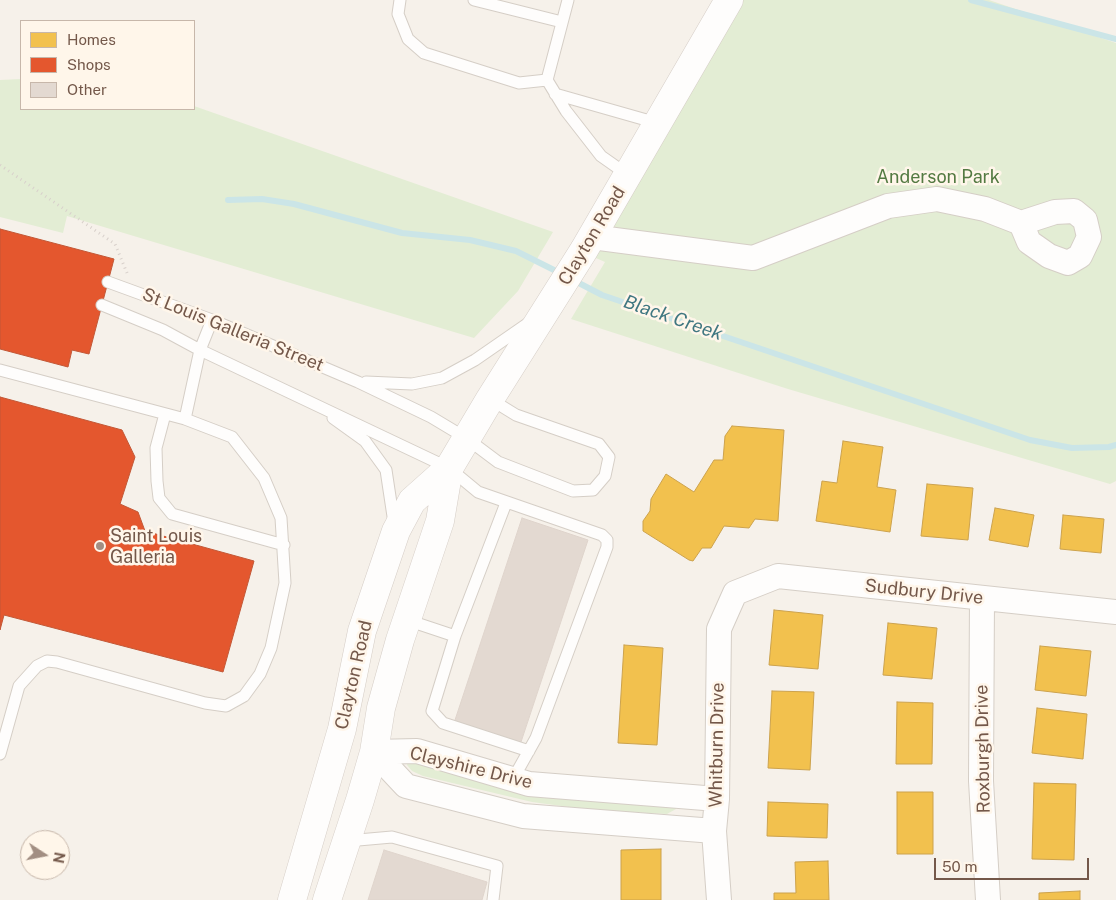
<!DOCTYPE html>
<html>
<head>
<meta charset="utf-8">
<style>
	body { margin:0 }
	#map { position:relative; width:1116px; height:900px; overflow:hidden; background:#f6f1ea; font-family:"Public Sans",sans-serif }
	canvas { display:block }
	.legend { position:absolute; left:20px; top:20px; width:175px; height:90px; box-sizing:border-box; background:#fff6ea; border:1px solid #c7b7aa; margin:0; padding:6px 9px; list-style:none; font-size:15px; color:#74584a }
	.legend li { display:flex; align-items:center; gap:10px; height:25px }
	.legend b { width:25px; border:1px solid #c7b7aa }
	.north { position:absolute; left:20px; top:830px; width:50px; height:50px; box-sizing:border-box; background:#fff6ea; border:1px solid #c7b7aa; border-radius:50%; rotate:101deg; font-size:14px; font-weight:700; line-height:20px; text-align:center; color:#74584a }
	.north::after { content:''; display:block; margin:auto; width:18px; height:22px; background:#a28e82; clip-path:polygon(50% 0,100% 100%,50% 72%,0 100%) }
	.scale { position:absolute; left:934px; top:858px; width:155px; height:22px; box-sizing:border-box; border:2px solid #74584a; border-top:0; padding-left:6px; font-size:15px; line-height:18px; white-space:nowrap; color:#74584a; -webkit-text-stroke:4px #fff6ea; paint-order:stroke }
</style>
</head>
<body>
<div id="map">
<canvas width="1116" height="900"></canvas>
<ul class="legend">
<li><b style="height:14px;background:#f2c14e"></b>Homes</li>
<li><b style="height:14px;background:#e4572e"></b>Shops</li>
<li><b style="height:14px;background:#e3d9d1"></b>Other</li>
</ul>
<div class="north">N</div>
<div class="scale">50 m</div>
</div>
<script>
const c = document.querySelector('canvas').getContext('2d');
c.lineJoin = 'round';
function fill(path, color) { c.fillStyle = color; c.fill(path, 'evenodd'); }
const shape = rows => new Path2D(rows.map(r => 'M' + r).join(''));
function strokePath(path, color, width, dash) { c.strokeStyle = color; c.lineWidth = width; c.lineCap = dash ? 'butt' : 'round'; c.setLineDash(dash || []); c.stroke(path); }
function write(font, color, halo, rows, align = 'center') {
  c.font = font + ' "Public Sans",sans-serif'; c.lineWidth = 5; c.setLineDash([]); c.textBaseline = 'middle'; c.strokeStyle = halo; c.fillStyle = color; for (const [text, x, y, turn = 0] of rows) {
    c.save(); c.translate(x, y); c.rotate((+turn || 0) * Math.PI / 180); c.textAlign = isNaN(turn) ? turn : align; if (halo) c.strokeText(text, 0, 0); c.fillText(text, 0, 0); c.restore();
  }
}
const green = shape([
	[729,0,989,0,1116,43,1116,481,1110,484,788,389,571,319,605,262,582,252],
	[21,79,21,109,194,109,194,106,553,232,518,291,474,338,67,216,63,233,0,217,0,80],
	[408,760,675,802,676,809,667,814,591,810,532,802,423,776,412,771,407,765]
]);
const homes = shape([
	[732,426,784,430,778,521,755,519,749,528,724,526,711,548,702,548,693,561,689,560,643,531,643,521,650,511,651,499,666,474,694,492,714,460,723,460,725,436,732,426],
	[843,441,883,447,877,487,896,490,890,532,816,521,822,481,837,483,843,441],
	[927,484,973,488,968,540,921,536,927,484],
	[995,508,1034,515,1028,547,989,540,995,508],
	[1063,515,1104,519,1101,553,1060,549,1063,515],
	[774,610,823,615,818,669,769,665,774,610],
	[888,623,937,628,932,679,883,675,888,623],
	[624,645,663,648,657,745,618,743,624,645],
	[1040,646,1091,651,1086,696,1035,690,1040,646],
	[772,691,814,692,810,770,768,768,772,691],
	[897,702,933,703,932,764,896,764,897,702],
	[1037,708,1087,714,1083,759,1032,753,1037,708],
	[1034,783,1076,784,1074,860,1032,859,1034,783],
	[897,792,933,792,933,854,897,854,897,792],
	[768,802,828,804,827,838,767,836,768,802],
	[661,849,661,900,621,900,621,850,661,849],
	[828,861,829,900,774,900,774,893,796,893,795,862,828,861],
	[1080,891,1080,900,1039,900,1039,893,1080,891]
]);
const shops = shape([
	[0,229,114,259,89,354,72,350,68,367,0,349,0,229],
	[0,397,122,430,135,457,120,504,138,512,145,531,254,561,223,672,4,615,0,630,0,397]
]);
const stream = shape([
	[971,0,1116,39],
	[228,200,262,199,294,204,402,233,470,240,516,251,562,274],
	[573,280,602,295,1030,440,1072,448,1109,447,1116,445]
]);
const building = shape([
	[522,518,588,540,520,745,454,723,522,518],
	[384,850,487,882,482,900,368,900,384,850]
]);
const path = shape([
	[0,165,115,244,127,273]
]);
const service = shape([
	[400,0,398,14,408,39,424,53,519,83,547,80],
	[474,0,562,22],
	[568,0,547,80,566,111,601,156,628,175],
	[555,94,657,123],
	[108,282,212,320,358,382,431,417,466,438,498,462,573,491,593,490,605,476,609,457,599,444,516,415,490,399],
	[102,305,163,330,200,350,449,468,478,492,602,535,607,540,607,547,536,738,513,779],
	[0,370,185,419,232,437,264,478,281,518,285,583,271,648,260,674,244,696,226,706,205,703,57,662,47,661,37,666,19,686,0,754],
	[366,382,412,384,442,378,475,360,527,324],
	[165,414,156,448,157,481,159,498,172,514,284,545],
	[333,418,365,441,386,470,394,523],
	[185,419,200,350,212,320],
	[407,620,455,636,506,503],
	[455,636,432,711,443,723,529,751],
	[347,841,392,837,497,866,493,900]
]);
const minor = shape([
	[592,237,753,258,888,206,937,199,985,209,1021,223,1055,212,1074,211,1085,220,1089,237,1080,256,1068,263,1049,256,1029,242,1021,223],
	[982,598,981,781,988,900],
	[374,752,406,786,523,816,714,831],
	[374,752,417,751,529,784,717,799],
	[719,900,714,831,717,799,719,629,735,593,778,576,1116,612]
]);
const secondary = shape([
	[292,900,342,729,362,631,396,531,412,501,449,468],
	[327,900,360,800,374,752,381,708,400,640,440,521,449,468,490,399,584,250,729,0]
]);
const markers = [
	[100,546,5,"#a28e82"]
];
const parkNames = [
	["Anderson Park",938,177]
];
const streetNames = [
	["Clayton Road",592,236,-59],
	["St Louis Galleria Street",233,330,22],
	["Sudbury Drive",924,592,6],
	["Clayton Road",354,675,-77],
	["Whitburn Drive",717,745,-89],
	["Roxburgh Drive",983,749,-91],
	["Clayshire Drive",471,768,14]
];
const poiNames = [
	["Saint Louis",110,536],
	["Galleria",110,557]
];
const waterNames = [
	["Black Creek",673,318,19]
];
fill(green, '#e3edd4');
fill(homes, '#f2c14e');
strokePath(homes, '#cca24d', 1);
fill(shops, '#e4572e');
strokePath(shops, '#c25736', 1);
strokePath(stream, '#cbe5e7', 6);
fill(building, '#e3d9d1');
strokePath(building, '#dfd4cc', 1);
strokePath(service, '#d5cec6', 13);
strokePath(minor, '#d5cec6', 26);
strokePath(secondary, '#d5cdc6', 29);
strokePath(path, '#d8d0cb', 3, [1, 4]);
strokePath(service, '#fefdfc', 11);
strokePath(minor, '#fefdfc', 24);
strokePath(secondary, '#fefdfc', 28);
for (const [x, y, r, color] of markers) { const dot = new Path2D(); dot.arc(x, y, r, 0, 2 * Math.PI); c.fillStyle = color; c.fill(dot); strokePath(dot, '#fff6ea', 2); }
write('18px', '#547a42', '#fff6ea', parkNames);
write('18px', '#74584a', '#fff6ea', streetNames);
write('18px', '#74584a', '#fff6ea', poiNames, 'left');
write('italic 19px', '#407781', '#fff6ea', waterNames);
</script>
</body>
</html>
